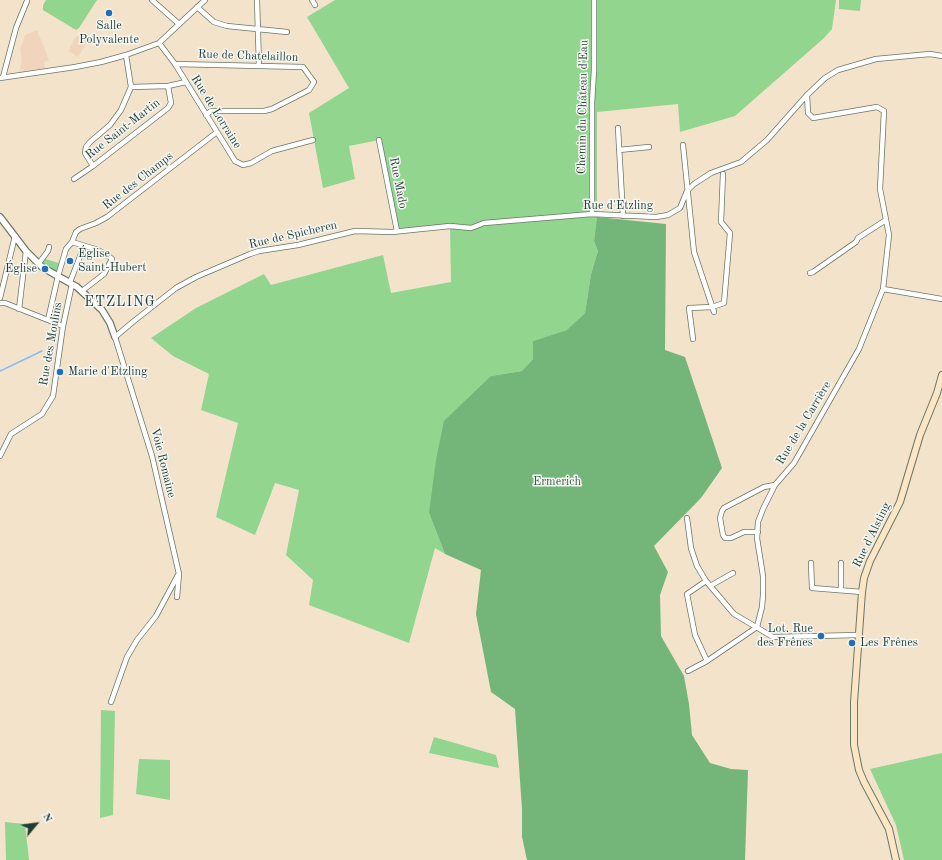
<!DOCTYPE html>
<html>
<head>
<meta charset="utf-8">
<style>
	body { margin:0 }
	#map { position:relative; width:942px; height:860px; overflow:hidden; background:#f3e3cb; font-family:"Old Standard TT",serif }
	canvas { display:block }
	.north { position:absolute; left:16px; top:804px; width:40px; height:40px; -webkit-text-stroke:3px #f6f6f2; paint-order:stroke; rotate:61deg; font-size:11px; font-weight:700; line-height:16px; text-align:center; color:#1f3d34 }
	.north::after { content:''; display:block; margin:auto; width:14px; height:18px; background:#1f3d34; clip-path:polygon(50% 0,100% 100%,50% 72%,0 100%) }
</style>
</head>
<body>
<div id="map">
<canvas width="942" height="860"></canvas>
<div class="north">N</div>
</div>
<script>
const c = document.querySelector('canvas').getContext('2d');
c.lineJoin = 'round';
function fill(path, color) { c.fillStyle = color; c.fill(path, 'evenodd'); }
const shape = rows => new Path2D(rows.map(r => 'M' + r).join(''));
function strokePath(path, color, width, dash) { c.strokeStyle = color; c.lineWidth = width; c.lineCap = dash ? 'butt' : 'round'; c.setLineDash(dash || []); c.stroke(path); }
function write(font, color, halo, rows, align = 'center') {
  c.font = font + ' "Old Standard TT",serif'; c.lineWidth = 3; c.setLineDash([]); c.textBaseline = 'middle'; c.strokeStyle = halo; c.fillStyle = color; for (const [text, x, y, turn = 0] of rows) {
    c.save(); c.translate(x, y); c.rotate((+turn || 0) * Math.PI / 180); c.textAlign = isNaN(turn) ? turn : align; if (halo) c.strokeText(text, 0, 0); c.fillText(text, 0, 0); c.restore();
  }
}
const built = shape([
	[37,30,49,60,44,62,45,68,19,72,22,61,20,50,25,35],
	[85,34,88,36,88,38,89,39,78,57,68,51,76,36]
]);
const green = shape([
	[46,0,97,0,79,28,76,30,43,10,43,5],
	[335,0,836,0,832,29,824,38,735,116,680,132,678,104,597,112,597,217,594,241,598,251,591,274,585,313,568,330,533,341,533,359,522,371,491,376,429,513,445,554,435,548,409,643,309,605,313,580,286,555,299,490,275,483,255,535,216,517,238,423,201,410,209,374,173,356,151,338,196,308,264,274,271,285,383,255,391,293,451,282,450,226,397,231,379,140,349,146,355,179,323,188,309,113,349,88,307,17],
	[839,0,861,0,860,11,839,9],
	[45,259,59,263,57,272,43,263],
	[101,710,115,711,113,815,100,818],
	[434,737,496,755,499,768,429,753],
	[942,753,942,860,904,860,896,825,870,769],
	[139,759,170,760,170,800,136,794],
	[5,822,25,824,29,860,6,860]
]);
const forest = shape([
	[597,217,666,224,665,350,685,357,722,468,701,498,654,546,668,572,660,595,661,636,684,676,689,704,692,735,710,763,731,769,748,770,745,860,527,860,522,837,522,809,515,709,491,692,476,614,481,570,445,554,429,513,436,460,444,421,491,376,522,371,533,359,533,341,567,330,585,313,591,274,598,251,594,241]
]);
const stream = shape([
	[0,371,42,351]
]);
const minor = shape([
	[152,0,179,24],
	[257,0,259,66],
	[312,0,315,5],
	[197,7,214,22,227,26,287,32],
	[159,43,175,64,235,161,243,165,251,163,272,151,313,140],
	[175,64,303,67,314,82,309,90,272,109,264,111,211,111,206,115],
	[3,77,16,28,27,1],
	[0,78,75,67,101,62,126,55,159,43,205,0],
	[131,87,168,86,186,82],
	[807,95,808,113,813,118,877,107,884,111,880,189,889,235,883,289],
	[618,128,623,216],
	[379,140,397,231],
	[683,145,694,252,714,312],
	[619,150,649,147],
	[93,166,85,153,86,147,90,142,110,125,121,110,131,87,126,55],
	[74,179,93,166,168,108,171,103,168,86],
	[592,214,592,103,594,70,594,0],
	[72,242,95,249,106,254,112,259,104,274,82,291],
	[39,263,48,251,49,247],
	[810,273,813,272,856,242,858,238,886,220],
	[70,282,81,254],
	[0,298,15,236],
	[0,303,5,303,63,326],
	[19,309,26,251],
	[48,320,58,276,66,249,72,242,76,232,80,229,96,223,107,217,217,132],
	[693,339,689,308,712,307,724,303,730,233,721,222,723,174],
	[0,456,11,434,42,414,53,396,63,326,72,284],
	[687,518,691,548,697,566,706,581,734,614,773,637,858,635],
	[758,532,744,532,731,538,725,538,723,535,720,518,722,511,724,508,764,487,775,485],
	[811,563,812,588,862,592],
	[706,581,687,594,695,635,707,661],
	[710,586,733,573],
	[841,590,841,563],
	[177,597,179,574,152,456,115,337,134,321,176,288,196,277,250,254,259,251,298,245,355,231,392,232,450,226,471,228,484,223,592,214,656,217,668,215,680,208,687,191,694,184,711,173,741,162,767,140,807,95,825,78,838,70,876,59,930,54,942,56],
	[757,627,762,607,763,595,763,576,757,538,758,522,763,509,775,485,794,463,859,349,883,289,942,299],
	[688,671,707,661,757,627],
	[111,702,127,657,137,640,156,616,178,575]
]);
const tertiary = shape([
	[0,217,26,251,42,267,77,287,102,310,110,323,115,337]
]);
const secondary = shape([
	[896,860,889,829,864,782,859,770,854,745,854,702,862,592,864,578,870,561,900,502,920,435,937,393,942,375]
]);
const markers = [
	[109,13,4,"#1f6fb2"],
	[70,261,4,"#1f6fb2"],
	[45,269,4,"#1f6fb2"],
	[60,372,4,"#1f6fb2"],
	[821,636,4,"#1f6fb2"],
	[852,643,4,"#1f6fb2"]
];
const poiNames = [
	["Salle",109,26,"center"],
	["Polyvalente",109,40,"center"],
	["Église",78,254],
	["Saint-Hubert",78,268],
	["Église",37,269,"right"],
	["Marie d'Etzling",68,372],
	["Lot. Rue",813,629,"right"],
	["des Frênes",813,643,"right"],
	["Les Frênes",860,643]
];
const streetNames = [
	["Rue de Chatelaillon",248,56,2],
	["Chemin du Château d'Eau",583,107,-89],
	["Rue de Lorraine",216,112,58],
	["Rue Saint-Martin",123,129,-38],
	["Rue des Champs",138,181,-38],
	["Rue Mado",398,183,79],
	["Rue d'Etzling",618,206],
	["Rue de Spicheren",293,235,-13],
	["Rue des Moulins",51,344,-80],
	["Rue de la Carrière",804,423,-59],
	["Voie Romaine",163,463,76],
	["Rue d'Alsting",872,535,-64]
];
const parkNames = [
	["Ermerich",557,482]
];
const quarterNames = [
	["ETZLING",120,302]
];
fill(built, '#f0d5bc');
fill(green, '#91d58e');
fill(forest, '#74b679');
strokePath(stream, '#86bcf5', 1.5);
strokePath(minor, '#697769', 6);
strokePath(tertiary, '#697769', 8);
strokePath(secondary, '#697769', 8);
strokePath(minor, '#fff', 4.5);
strokePath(tertiary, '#fff', 5.5);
strokePath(secondary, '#fce6c4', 6);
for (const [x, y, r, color] of markers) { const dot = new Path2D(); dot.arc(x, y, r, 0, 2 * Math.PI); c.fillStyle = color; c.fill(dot); strokePath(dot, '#f6f6f2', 1.5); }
write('12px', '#1f3d34', '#f6f6f2', poiNames, 'left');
write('12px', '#1f3d34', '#f6f6f2', streetNames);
write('12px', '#365b46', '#f6f6f2', parkNames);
c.letterSpacing = '1px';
write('14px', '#1f3d34', '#f6f6f2', quarterNames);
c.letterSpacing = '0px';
</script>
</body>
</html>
